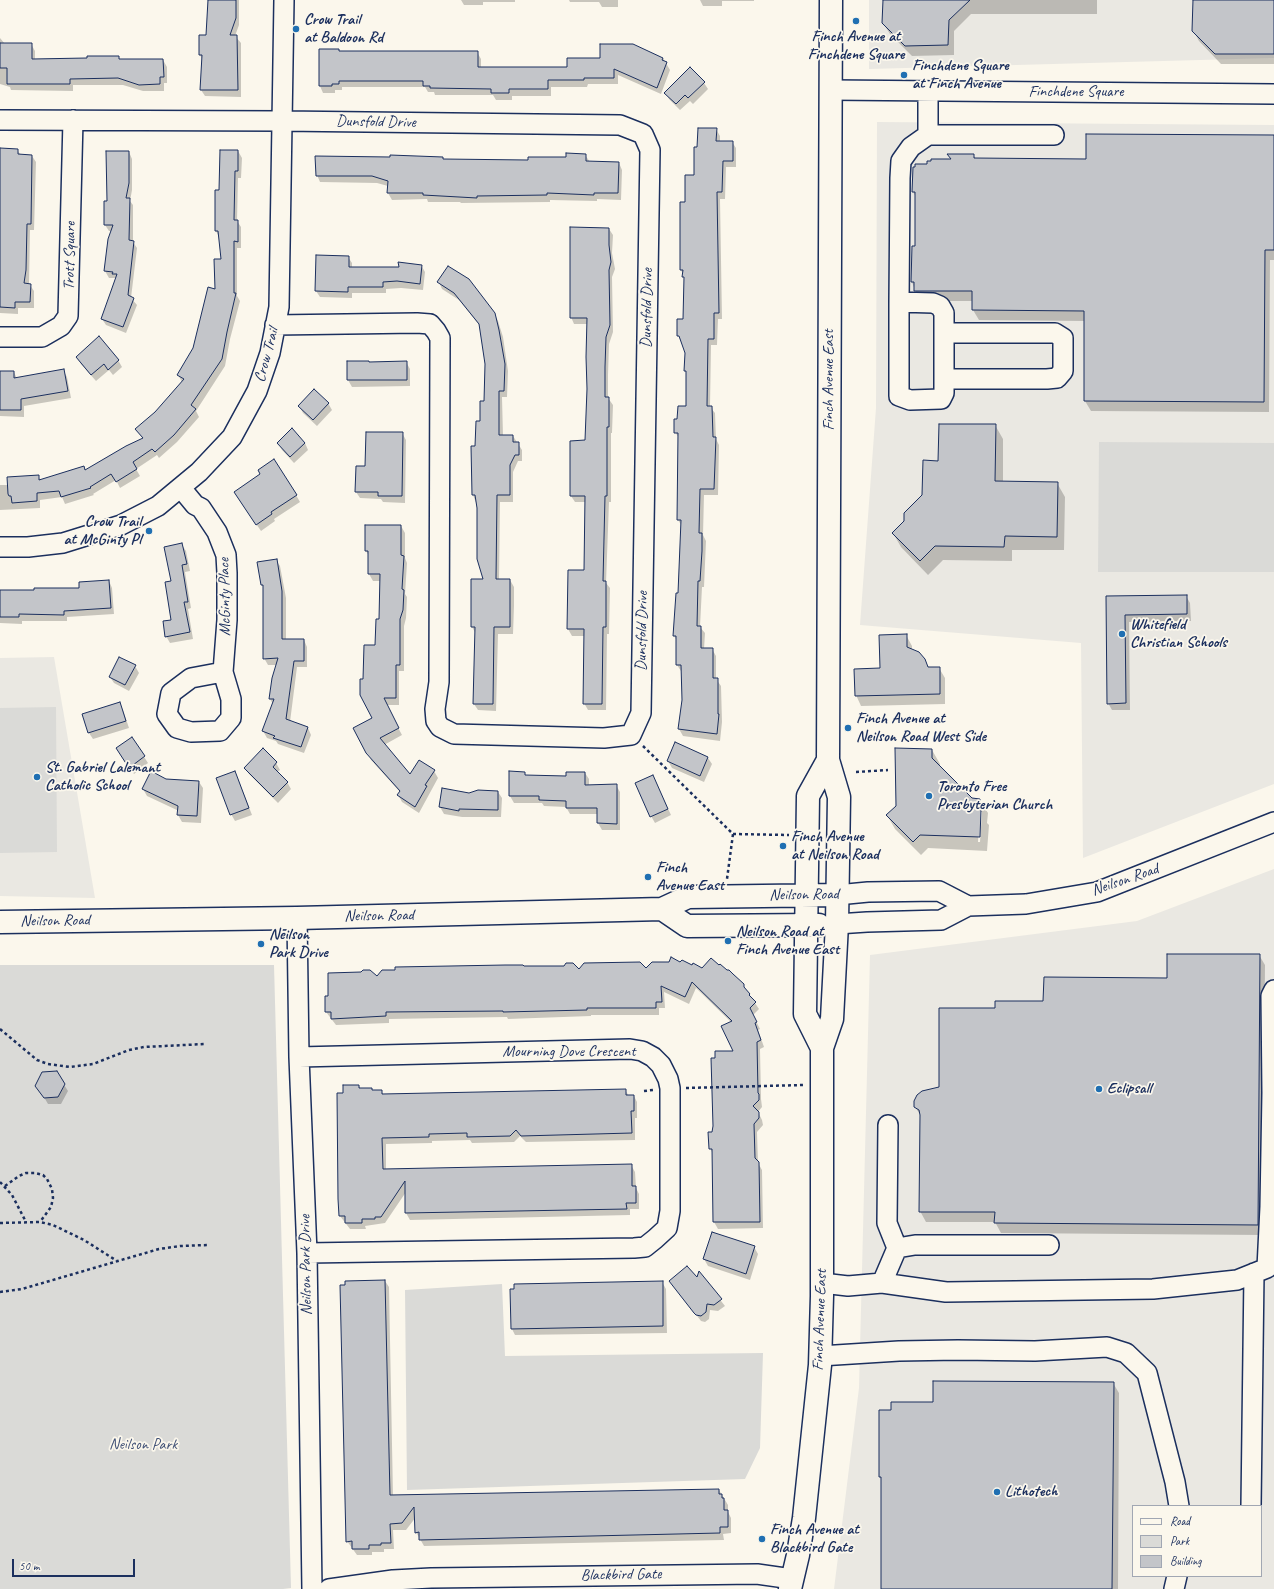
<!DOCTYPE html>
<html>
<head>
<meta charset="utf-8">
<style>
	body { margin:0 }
	#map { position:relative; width:1274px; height:1589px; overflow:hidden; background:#fbf7ec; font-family:Caveat,sans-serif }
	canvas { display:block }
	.legend { position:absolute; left:1132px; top:1505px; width:130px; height:72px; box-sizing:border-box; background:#fbf7ec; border:1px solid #a1a7b3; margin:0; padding:5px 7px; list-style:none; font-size:12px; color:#1b2f5e }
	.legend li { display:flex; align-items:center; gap:8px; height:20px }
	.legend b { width:20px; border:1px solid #a1a7b3 }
	.scale { position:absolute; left:12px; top:1559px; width:123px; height:18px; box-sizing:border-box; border:2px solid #1b2f5e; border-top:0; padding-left:5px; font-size:12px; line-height:14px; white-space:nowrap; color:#1b2f5e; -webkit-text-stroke:3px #fbf7ec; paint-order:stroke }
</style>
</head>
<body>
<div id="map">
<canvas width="1274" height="1589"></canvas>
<ul class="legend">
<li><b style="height:5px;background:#fbf7ec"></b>Road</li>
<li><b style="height:11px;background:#dadad7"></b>Park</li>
<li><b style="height:11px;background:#c3c5c9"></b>Building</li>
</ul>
<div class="scale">50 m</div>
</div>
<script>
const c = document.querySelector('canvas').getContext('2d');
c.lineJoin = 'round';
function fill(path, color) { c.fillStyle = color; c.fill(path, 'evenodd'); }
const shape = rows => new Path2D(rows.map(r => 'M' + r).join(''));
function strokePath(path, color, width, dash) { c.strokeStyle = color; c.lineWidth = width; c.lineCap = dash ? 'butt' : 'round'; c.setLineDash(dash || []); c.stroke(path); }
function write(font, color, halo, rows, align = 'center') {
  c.font = font + ' Caveat,sans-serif'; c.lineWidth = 3.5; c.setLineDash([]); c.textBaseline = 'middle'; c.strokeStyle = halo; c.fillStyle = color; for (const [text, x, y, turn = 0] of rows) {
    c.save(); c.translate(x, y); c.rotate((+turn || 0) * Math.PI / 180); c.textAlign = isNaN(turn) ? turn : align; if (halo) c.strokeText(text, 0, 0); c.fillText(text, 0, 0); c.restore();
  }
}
const built = shape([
	[869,0,1274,0,1274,58,869,69],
	[877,122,1274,125,1274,784,1083,858,1081,643,860,625,876,408],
	[54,657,95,898,0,896,0,658],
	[1274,869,1274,1589,834,1589,859,1388,870,955,1137,921],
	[1133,1506,1261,1506,1261,1576,1133,1576]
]);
const green = shape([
	[1099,442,1274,443,1274,572,1098,572],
	[56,707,57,852,0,853,0,708],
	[0,965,274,965,291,1588,283,1589,0,1589],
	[502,1284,505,1356,763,1353,760,1448,745,1479,407,1490,405,1290]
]);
const shadow = shape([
	[209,0,239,0,239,25,235,36,241,43,241,97,205,96,201,90,202,59,200,55,200,36,207,36],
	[461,0,515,0,515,2,483,2,483,5,464,5],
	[569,0,618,0,618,7,602,7,599,2,570,2],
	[700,0,754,0,754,1,722,1,722,6,703,6],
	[884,0,1097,0,1097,14,971,14,954,31,954,55,912,56,890,34,883,23],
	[1194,0,1274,0,1274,64,1221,64,1199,41,1193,30],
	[0,38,5,44,31,44,35,51,35,60,88,59,118,57,120,60,163,60,167,67,167,83,164,83,164,91,143,91,123,85,73,85,73,91,11,90,10,87,0,84],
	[320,50,338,50,340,52,477,52,481,59,481,68,568,68,663,58,670,70,661,94,618,75,618,84,588,84,587,87,551,87,551,96,512,96,512,100,496,100,493,95,435,95,434,92,428,92,425,87,342,87,342,90,335,90,335,93,323,93,320,86],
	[704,83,708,89,693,104,690,101,680,110,669,99,666,93],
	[716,129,720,136,720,142,732,142,736,148,736,167,726,167,725,199,720,199,722,319,718,319,717,345,711,345,710,407,715,413,716,439,719,445,718,495,704,495,703,535,706,541,704,587,702,587,700,627,705,633,704,649,712,649,716,656,716,679,721,686,722,722,720,741,683,736,679,729,683,700,683,671,681,671,677,665,677,641,674,636,679,594,682,526,678,520,679,438,675,432,678,420,687,407,687,374,685,371,686,353,678,335,684,320,685,279,681,270,686,203,695,176,698,148],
	[1274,136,1274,260,1270,260,1269,412,1091,411,1085,401,1085,321,979,320,973,310,973,301,921,301,915,290,912,282,916,247,916,197,913,192,928,165,973,155,976,159,1087,160],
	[0,149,17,150,21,155,32,156,36,162,34,230,30,230,29,284,30,285,34,291,34,308,18,308,18,314,0,313],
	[238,151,242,158,241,178,238,178,237,221,241,227,241,248,237,248,237,296,240,301,230,339,225,366,196,411,199,417,177,442,159,458,157,455,136,469,140,476,120,488,116,480,93,494,94,495,65,504,62,497,40,500,40,508,0,510,0,485,11,485,38,476,41,481,84,467,86,471,143,439,136,429,156,412,182,382,178,375,194,348,216,290,222,260,219,237,216,231,216,191,220,191],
	[129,152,132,159,132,190,130,201,133,205,133,242,137,248,131,298,137,305,126,333,106,325,102,319,116,278,109,278,105,271,112,231,109,231,105,225,108,202],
	[585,155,590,162,619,163,622,170,621,200,597,199,597,201,550,200,550,202,461,203,460,202,428,202,427,199,392,200,388,193,388,186,377,183,320,182,317,175,443,158,444,160,529,161],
	[609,229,613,235,612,253,615,269,612,277,613,332,609,344,608,375,608,398,613,405,612,433,611,433,611,502,609,502,606,583,610,588,609,634,607,634,606,710,588,710,584,703,585,636,572,636,568,629,569,571,585,571,586,502,575,502,571,496,586,441,588,324,574,324,571,317],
	[348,257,352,263,352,268,400,268,421,265,425,272,423,290,401,288,386,289,386,293,352,293,352,298,320,297,316,291],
	[439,282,494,313,498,321,503,337,508,371,507,397,502,397,503,436,513,436,522,450,522,461,518,461,513,472,513,502,500,502,499,580,510,580,514,587,514,606,513,634,498,634,496,711,478,710,474,704,476,634,472,627,484,580,478,508,473,495,476,447,485,402,486,364,480,326,459,300,442,289],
	[77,358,118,360,122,367,113,375,109,370,96,381,81,364],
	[406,362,410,369,410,386,352,387,348,380],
	[63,370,67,377,71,398,24,406,24,417,0,416,0,372,14,372,17,379],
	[328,403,332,410,317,426,303,413,299,406],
	[995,425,1003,439,1003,482,1057,483,1065,497,1064,550,1012,550,1012,561,943,560,928,575,901,547,893,533,905,521,923,495],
	[292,430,305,443,308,450,294,463,282,450,278,443],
	[402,433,406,440,405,503,383,502,381,499,360,498,356,492,366,467],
	[296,495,300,502,274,519,275,521,261,531,239,499],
	[401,526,405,533,405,558,407,563,405,594,407,597,406,618,404,626,404,671,399,671,399,705,386,705,402,735,384,745,410,775,434,771,438,778,419,813,402,802,398,795,400,792,371,760,367,752,373,719,364,680,376,646,380,620,381,581,373,581,369,574,369,556,366,551],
	[182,545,186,551,190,571,185,572,191,608,188,609,193,639,170,643,166,636,172,620],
	[276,560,280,566,286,598,286,640,304,640,307,647,307,667,297,667,290,722,308,728,311,735,304,753,278,744,276,741,267,738,263,731,273,704,270,699,277,665,268,665,264,658,264,588,262,585],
	[109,581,112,588,114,614,67,617,67,621,22,621,22,624,0,623,0,592,80,589],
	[1186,596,1190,603,1191,621,1129,622,1130,710,1112,710,1108,703,1107,597],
	[906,635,912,646,912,650,924,659,929,668,939,668,945,678,945,704,861,706,856,695,881,669],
	[135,666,139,673,129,691,114,683,110,677],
	[119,703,123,710,129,728,93,739,89,733],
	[132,738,148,763,134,774,121,755],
	[675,744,708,758,712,764,704,782,672,768,668,761],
	[263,750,276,763,280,770,277,772,287,782,291,789,278,803,249,774,245,768],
	[932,750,940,764,940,767,971,799,980,800,988,813,987,823,989,825,987,851,928,848,921,855,895,829,887,815,897,806],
	[980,812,982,812,980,842,978,842],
	[510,772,524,773,526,776,567,777,585,773,589,779,589,786,616,785,620,792,620,830,602,830,598,823,598,814,570,814,566,807,544,806,542,803,514,803,510,796],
	[238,779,252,815,235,821,231,814],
	[165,780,199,782,203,788,201,823,182,822,178,815,179,811,147,796,143,789],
	[656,783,671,815,655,823,651,816],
	[498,792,502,798,501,817,462,817,444,814,440,807,469,794],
	[1259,955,1265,965,1263,1235,1001,1233,995,1222,926,1222,920,1211,921,1116,915,1107,940,1087,996,1009,1044,1002,1168,979],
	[681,963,703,969,743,985,759,1009,753,1015,760,1029,758,1030,764,1047,760,1049,761,1099,762,1107,758,1112,762,1120,763,1125,757,1132,758,1163,762,1170,763,1228,718,1229,714,1222,713,1154,710,1148,734,1052,731,1022,696,988,689,1004,664,992,665,1008,659,1008,659,1015,591,1015,591,1016,508,1019,507,1017,389,1019,389,1023,336,1025,326,1012,329,997,377,978,646,969],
	[56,1072,68,1091,61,1104,48,1104,41,1092],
	[359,1086,361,1089,371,1089,373,1091,381,1091,384,1095,625,1090,629,1096,634,1096,637,1102,637,1118,635,1118,635,1140,526,1142,520,1136,514,1142,472,1143,470,1140,432,1141,432,1143,386,1144,386,1170,631,1165,635,1172,636,1188,639,1194,639,1209,630,1209,630,1215,410,1220,406,1213,406,1192,385,1223,365,1226,366,1229,350,1229,340,1216,344,1094],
	[754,1247,758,1254,750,1280,708,1266,704,1259],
	[699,1273,725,1306,718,1311,710,1310,709,1319,705,1322,701,1321,670,1281,697,1279],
	[385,1281,389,1287,393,1496,719,1490,728,1505,728,1512,731,1518,731,1533,723,1534,724,1540,424,1546,416,1532,416,1517,406,1530,393,1530,394,1549,384,1549,384,1552,372,1552,372,1555,357,1555,347,1541],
	[662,1282,666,1289,667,1333,515,1335,512,1329,515,1290],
	[1113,1383,1119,1393,1118,1589,882,1589,882,1481,880,1477,892,1411,934,1403]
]);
const building = shape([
	[208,0,236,0,236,18,230,35,237,35,238,90,200,90,202,55,199,55,199,35,206,35,208,0],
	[883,0,970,0,949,20,948,45,905,46,882,23,883,0],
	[1193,0,1274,0,1274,54,1215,54,1192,31,1193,0],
	[0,43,32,43,32,59,87,58,87,56,119,56,119,59,163,59,164,77,160,77,160,84,139,85,118,78,70,79,70,84,7,84,7,68,0,68,0,43],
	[600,44,633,44,663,58,662,60,667,62,657,88,614,69,614,78,584,78,584,80,548,80,548,89,509,89,509,93,491,93,491,89,430,88,430,86,423,86,423,81,339,81,339,84,332,84,332,86,319,86,319,49,339,49,339,51,478,51,478,67,567,67,567,58,600,58,600,44],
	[690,67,705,82,688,98,685,95,676,104,664,93,690,67],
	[698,128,717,128,716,141,733,141,733,161,723,161,722,192,717,192,719,313,714,313,714,339,708,339,707,406,712,406,713,437,716,437,714,489,700,489,699,533,702,533,702,551,700,581,698,581,697,626,701,626,701,648,713,648,713,678,718,678,718,714,719,714,717,734,678,729,682,700,681,665,676,665,676,636,673,636,676,593,678,593,681,520,677,520,678,433,674,433,674,419,677,419,678,406,686,406,686,371,684,371,685,353,679,336,677,336,677,319,683,319,684,277,682,277,683,270,680,270,680,202,685,202,685,175,694,175,694,147,697,147,698,128],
	[1086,134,1274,135,1274,250,1265,250,1264,402,1084,401,1084,311,972,310,972,291,914,291,914,282,911,282,912,246,915,246,915,192,912,192,913,167,915,167,915,164,927,164,927,161,931,161,931,159,951,159,947,154,974,154,974,158,1086,159,1086,134],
	[0,148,18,149,18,154,32,155,31,224,27,224,26,270,24,283,31,284,30,302,15,302,15,308,0,307,0,148],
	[220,150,238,150,238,171,235,171,234,220,238,220,238,242,234,241,234,293,236,293,227,332,222,359,191,405,196,409,174,435,155,452,152,449,133,462,137,469,116,482,111,474,90,487,91,488,61,497,59,491,37,493,37,501,12,503,11,496,9,496,8,494,7,477,39,475,39,480,84,466,85,470,126,446,143,438,135,429,155,412,184,379,177,375,193,348,208,287,215,289,214,259,221,259,218,231,215,231,215,190,219,190,220,150],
	[106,151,129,151,129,183,126,198,130,198,129,240,134,241,128,295,134,298,123,327,101,319,117,274,112,274,113,272,104,271,108,239,113,225,104,225,104,201,107,201,106,151],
	[566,153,586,154,586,161,619,162,618,193,594,193,594,195,547,193,547,195,477,196,477,198,423,195,423,193,387,193,388,181,372,176,316,176,315,156,390,157,390,155,443,157,443,159,528,160,528,157,566,157,566,153],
	[570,227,609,228,609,245,611,262,609,270,610,325,606,337,605,367,605,397,609,397,609,427,607,427,607,496,605,496,603,581,606,581,606,627,603,627,602,704,583,704,584,629,567,629,568,570,584,570,585,496,570,496,570,441,585,440,587,389,586,357,587,318,570,318,570,227],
	[316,255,349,256,349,267,399,267,398,262,422,265,420,284,397,281,383,282,383,287,348,287,348,292,315,291,316,255],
	[448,266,469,279,495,313,499,330,505,364,504,391,499,391,499,435,513,435,513,442,519,442,519,455,515,455,510,465,510,495,497,495,496,579,510,579,510,627,494,627,493,704,473,704,475,627,471,627,471,579,483,579,477,559,477,508,475,495,472,495,471,446,475,446,476,421,480,421,480,401,484,401,485,364,479,324,454,293,437,282,448,266],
	[99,336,119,360,108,370,104,364,91,375,76,357,99,336],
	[347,361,369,361,369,362,407,361,407,380,347,380,347,361],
	[64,369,68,391,21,399,21,410,0,410,0,371,14,371,14,378,64,369],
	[314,389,329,403,313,420,298,406,314,389],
	[939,424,996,424,995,481,1058,482,1057,537,1005,536,1004,547,935,546,920,561,892,533,904,521,904,513,922,495,923,460,938,461,939,424],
	[292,428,305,443,290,457,277,443,292,428],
	[366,432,403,432,402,496,378,496,378,492,355,492,356,466,365,466,366,432],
	[274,459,297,495,271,512,272,514,256,525,234,492,260,474,258,470,274,459],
	[365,525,401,525,401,555,404,556,402,589,404,590,403,610,400,619,400,665,396,665,396,698,384,698,399,728,380,738,410,774,419,760,435,770,425,785,427,786,415,807,397,795,400,791,366,753,353,728,372,718,360,695,360,679,363,679,364,645,375,645,376,619,379,619,380,574,368,574,368,551,365,551,365,525],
	[182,543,187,564,182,565,188,602,184,602,190,632,165,637,163,621,171,620,165,582,171,581,164,547,182,543],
	[277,559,282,591,282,639,304,639,304,661,294,661,286,719,308,727,301,747,273,738,275,736,262,731,274,699,269,699,272,678,278,658,263,659,263,585,261,585,257,562,277,559],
	[109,580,111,608,64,611,64,615,19,614,19,617,0,617,0,590,34,590,34,588,79,588,79,582,109,580],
	[1187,595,1187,614,1125,615,1126,703,1107,704,1106,596,1187,595],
	[907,634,907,647,919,652,925,659,928,667,940,667,940,694,855,696,854,669,880,668,879,635,907,634],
	[119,657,136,665,125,685,109,677,119,657],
	[120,702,126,721,88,733,82,714,120,702],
	[132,737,145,756,129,768,116,748,132,737],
	[675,742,708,757,700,776,667,761,675,742],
	[263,748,277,762,273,767,288,782,273,797,244,768,263,748],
	[895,748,932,749,932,758,972,798,980,799,980,810,981,810,980,837,920,835,913,842,886,815,896,806,895,748],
	[151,771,166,779,199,781,197,816,177,815,178,806,142,789,151,771],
	[235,771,249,808,230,815,216,778,235,771],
	[509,771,525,772,525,775,566,776,566,772,585,772,585,785,617,784,617,824,597,823,597,808,566,808,566,801,539,800,539,796,509,796,509,771],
	[653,775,668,809,650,817,635,783,653,775],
	[442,788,469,793,478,790,498,791,498,810,459,809,459,811,439,807,442,788],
	[1167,954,1260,954,1258,1225,994,1223,995,1212,919,1212,920,1115,919,1110,914,1107,914,1101,917,1095,922,1091,939,1087,939,1008,995,1008,995,1001,1043,1001,1044,977,1167,978,1167,954],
	[671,957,680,962,682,960,692,965,693,963,702,968,711,958,719,965,720,964,727,970,729,970,733,974,744,984,744,987,750,994,749,995,756,1002,750,1008,757,1022,755,1023,761,1040,757,1042,758,1093,759,1094,759,1100,753,1106,759,1112,759,1118,754,1124,755,1158,759,1162,760,1222,713,1222,712,1149,709,1149,708,1132,712,1132,713,1126,711,1058,715,1058,715,1051,733,1051,721,1026,732,1021,692,982,685,997,661,986,662,1002,656,1002,656,1008,587,1008,587,1010,503,1012,503,1011,386,1012,386,1016,331,1019,331,1012,325,1012,325,996,328,996,328,973,361,972,363,970,370,970,377,976,382,970,395,970,395,967,505,965,523,965,524,966,564,966,566,963,573,963,579,969,584,963,640,962,646,968,652,962,669,962,671,957],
	[57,1071,65,1084,58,1097,44,1098,35,1086,42,1072,57,1071],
	[343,1085,359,1085,359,1088,372,1088,372,1090,382,1090,382,1094,626,1089,626,1095,634,1095,634,1111,631,1111,632,1133,521,1136,516,1130,510,1136,467,1137,467,1133,429,1134,429,1137,382,1138,383,1169,632,1164,632,1186,636,1186,636,1203,626,1203,627,1209,405,1213,405,1181,381,1217,375,1217,375,1219,362,1219,362,1223,345,1223,345,1216,339,1216,338,1199,337,1093,343,1093,343,1085],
	[712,1232,755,1246,746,1274,703,1259,712,1232],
	[687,1266,697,1277,699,1271,722,1299,714,1305,707,1304,706,1312,701,1316,696,1315,694,1313,669,1281,687,1266],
	[385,1280,390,1495,719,1489,719,1494,722,1494,722,1498,724,1498,724,1510,728,1510,728,1527,720,1527,720,1533,419,1540,419,1532,415,1533,414,1507,402,1523,390,1524,391,1543,381,1543,381,1545,369,1545,369,1549,352,1549,352,1541,346,1542,340,1285,345,1285,345,1281,385,1280],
	[663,1281,663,1326,511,1329,510,1289,514,1289,514,1284,663,1281],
	[933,1381,1114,1382,1112,1589,881,1589,881,1477,879,1477,879,1410,891,1410,891,1402,933,1402,933,1381]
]);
const path = shape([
	[643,746,733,834,727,879],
	[856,772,888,770],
	[733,834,789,835],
	[0,1029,37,1060,48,1064,70,1067,93,1064,129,1050,144,1047,205,1044],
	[686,1088,803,1085],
	[644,1091,653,1090],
	[0,1182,12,1195,26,1222],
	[5,1186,19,1176,26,1173,35,1173,43,1175,47,1179,52,1189,53,1198,51,1207,40,1222],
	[0,1223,40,1222,53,1225,84,1240,117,1261],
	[0,1292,22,1289,159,1249,180,1246,208,1245]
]);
const minor = shape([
	[831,90,1274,94],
	[928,91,928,135,1054,135],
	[0,120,282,121,620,125,643,134,650,150,641,713,631,735,604,738,454,734,440,727,436,721,435,709,439,682,440,338,436,331,430,324,417,323,275,325],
	[899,302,933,303,940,306,944,313,944,393,941,399,910,400,899,396,899,302,900,178,901,161,911,147,928,135],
	[944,333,1055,333,1063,338,1063,371,1057,378,1047,379,944,379],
	[0,337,42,337,61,326,68,316,73,120],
	[181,488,195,505,201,508,217,532,226,555,227,573,227,620,223,672,231,699,231,718,220,731,191,732,177,728,167,714,171,693,191,678,223,672],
	[0,547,28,547,63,543,121,525,158,506,199,472,232,437,257,391,270,353,279,307,284,0],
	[837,895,868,892,939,891,968,906],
	[297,918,299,1057,307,1253,312,1589],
	[837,924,867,922,941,920,968,906,1026,904,1097,892,1274,822],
	[299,1057,630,1049,642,1051,653,1057,661,1065,668,1079,670,1088,670,1211,667,1228,655,1239,645,1247,634,1248,307,1253],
	[888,1125,887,1223,897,1248],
	[822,1283,848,1286,882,1283,946,1292,1153,1289,1237,1280,1267,1268,1270,1207,1272,1093,1271,996,1274,990],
	[882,1283,897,1248,915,1245,1049,1245],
	[820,1356,899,1351,958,1350,1035,1351,1107,1347,1126,1353,1147,1373,1175,1482,1179,1506],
	[1251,1506,1254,1273],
	[329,1589,393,1580,431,1578,757,1574,792,1579],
	[1174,1589,1177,1576]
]);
const major = shape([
	[662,909,687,926,819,925],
	[0,922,297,918,662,909,688,897,837,895],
	[822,1048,805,1014,808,796,828,760],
	[790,1589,798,1555,804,1518,820,1365,822,1296,822,1048,832,1019,837,924,839,797,828,760,831,0]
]);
const markers = [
	[856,21,4,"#1f6fb2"],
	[296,29,4,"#1f6fb2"],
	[904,75,4,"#1f6fb2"],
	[149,531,4,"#1f6fb2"],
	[1122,634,4,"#1f6fb2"],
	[848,728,4,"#1f6fb2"],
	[37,777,4,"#1f6fb2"],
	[929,796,4,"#1f6fb2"],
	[783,846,4,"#1f6fb2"],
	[648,877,4,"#1f6fb2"],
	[728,941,4,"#1f6fb2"],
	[261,944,4,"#1f6fb2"],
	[1099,1089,4,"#1f6fb2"],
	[997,1492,4,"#1f6fb2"],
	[762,1539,4,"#1f6fb2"]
];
const poiNames = [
	["Crow Trail",304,20],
	["at Baldoon Rd",304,38],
	["Finch Avenue at",856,37,"center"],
	["Finchdene Square",856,55,"center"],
	["Finchdene Square",912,66],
	["at Finch Avenue",912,84],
	["Crow Trail",141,522,"right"],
	["at McGinty Pl",141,540,"right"],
	["Whitefield",1130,625],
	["Christian Schools",1130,643],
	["Finch Avenue at",856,719],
	["Neilson Road West Side",856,737],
	["St. Gabriel Lalemant",45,768],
	["Catholic School",45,786],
	["Toronto Free",937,787],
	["Presbyterian Church",937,805],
	["Finch Avenue",791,837],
	["at Neilson Road",791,855],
	["Finch",656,868],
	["Avenue East",656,886],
	["Neilson Road at",736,932],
	["Finch Avenue East",736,950],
	["Neilson",269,935],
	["Park Drive",269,953],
	["Eclipsall",1107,1089],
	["Lithotech",1005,1492],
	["Finch Avenue at",770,1530],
	["Blackbird Gate",770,1548]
];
const streetNames = [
	["Finchdene Square",1076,92],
	["Dunsfold Drive",376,122,1],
	["Trott Square",70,256,-89],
	["Dunsfold Drive",647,308,-89],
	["Crow Trail",267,355,-75],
	["Finch Avenue East",829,380,-90],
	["McGinty Place",225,597,-91],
	["Dunsfold Drive",642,631,-89],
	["Neilson Road",1125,880,-19],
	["Neilson Road",804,895,-1],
	["Neilson Road",379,916,-1],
	["Neilson Road",55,921,-1],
	["Mourning Dove Crescent",569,1052],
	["Neilson Park Drive",306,1265,-91],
	["Finch Avenue East",820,1320,-88],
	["Blackbird Gate",621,1575,-1]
];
const parkNames = [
	["Neilson Park",143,1445]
];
fill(built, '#eae8e2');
fill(green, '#dadad7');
fill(shadow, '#0003');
fill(building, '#c3c5c9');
strokePath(building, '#1b2f5e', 1);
strokePath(minor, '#1b2f5e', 22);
strokePath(major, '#1b2f5e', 25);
strokePath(path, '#1b2f5e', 2.5, [3, 3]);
strokePath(minor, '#fbf7ec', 19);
strokePath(major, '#fbf7ec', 22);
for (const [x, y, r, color] of markers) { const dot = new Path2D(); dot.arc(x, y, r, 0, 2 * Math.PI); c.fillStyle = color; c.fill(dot); strokePath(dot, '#fbf7ec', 1.5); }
write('bold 16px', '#1b2f5e', '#fbf7ec', poiNames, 'left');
write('16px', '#1b2f5e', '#fbf7ec', streetNames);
write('16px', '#415176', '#fbf7ec', parkNames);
</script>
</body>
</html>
